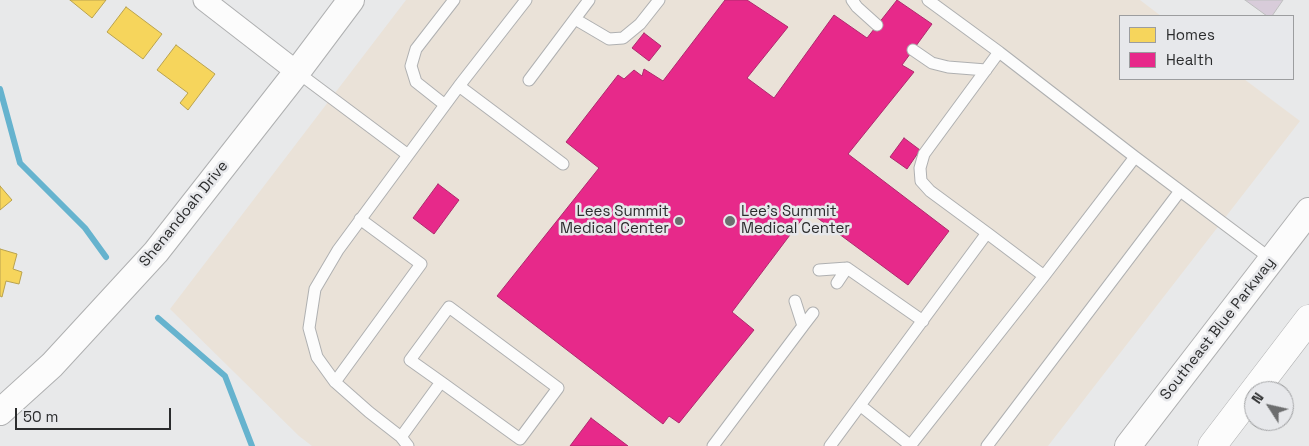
<!DOCTYPE html>
<html>
<head>
<meta charset="utf-8">
<style>
	body { margin:0 }
	#map { position:relative; width:1309px; height:446px; overflow:hidden; background:#e8e9ea; font-family:"Space Grotesk",sans-serif }
	canvas { display:block }
	.legend { position:absolute; left:1119px; top:15px; width:175px; height:65px; box-sizing:border-box; background:#e7e8eb; border:1px solid #9c9d9f; margin:0; padding:6px 9px; list-style:none; font-size:15px; color:#2b2c2d }
	.legend li { display:flex; align-items:center; gap:10px; height:25px }
	.legend b { width:25px; border:1px solid #9c9d9f }
	.north { position:absolute; left:1244px; top:381px; width:50px; height:50px; box-sizing:border-box; background:#e7e8eb; border:1px solid #9c9d9f; border-radius:50%; rotate:305deg; font-size:14px; font-weight:700; line-height:20px; text-align:center; color:#2b2c2d }
	.north::after { content:''; display:block; margin:auto; width:18px; height:22px; background:#6d6e6f; clip-path:polygon(50% 0,100% 100%,50% 72%,0 100%) }
	.scale { position:absolute; left:15px; top:408px; width:156px; height:22px; box-sizing:border-box; border:2px solid #2b2c2d; border-top:0; padding-left:6px; font-size:15px; line-height:18px; white-space:nowrap; color:#2b2c2d; -webkit-text-stroke:4px #e7e8eb; paint-order:stroke }
</style>
</head>
<body>
<div id="map">
<canvas width="1309" height="446"></canvas>
<ul class="legend">
<li><b style="height:14px;background:#f6d55c"></b>Homes</li>
<li><b style="height:14px;background:#e7298a"></b>Health</li>
</ul>
<div class="north">N</div>
<div class="scale">50 m</div>
</div>
<script>
const c = document.querySelector('canvas').getContext('2d');
c.lineJoin = 'round';
function fill(path, color) { c.fillStyle = color; c.fill(path, 'evenodd'); }
const shape = rows => new Path2D(rows.map(r => 'M' + r).join(''));
function strokePath(path, color, width, dash) { c.strokeStyle = color; c.lineWidth = width; c.lineCap = dash ? 'butt' : 'round'; c.setLineDash(dash || []); c.stroke(path); }
function write(font, color, halo, rows, align = 'center') {
  c.font = font + ' "Space Grotesk",sans-serif'; c.lineWidth = 5; c.setLineDash([]); c.textBaseline = 'middle'; c.strokeStyle = halo; c.fillStyle = color; for (const [text, x, y, turn = 0] of rows) {
    c.save(); c.translate(x, y); c.rotate((+turn || 0) * Math.PI / 180); c.textAlign = isNaN(turn) ? turn : align; if (halo) c.strokeText(text, 0, 0); c.fillText(text, 0, 0); c.restore();
  }
}
const medical = shape([
	[406,0,1140,0,1161,16,1120,16,1120,79,1244,79,1300,121,1048,446,312,446,299,436,170,309]
]);
const homes = shape([
	[70,0,106,0,92,18,70,0],
	[126,7,162,34,143,59,107,32,126,7],
	[176,45,215,74,188,110,180,103,188,93,157,70,176,45],
	[0,186,12,200,0,210,0,186],
	[0,249,17,254,13,269,22,272,19,284,6,281,2,297,0,296,0,249]
]);
const health = shape([
	[725,0,747,0,788,27,747,78,774,98,834,15,867,38,897,0,932,24,902,65,914,72,848,154,949,231,908,285,808,211,732,312,754,330,679,423,669,416,663,424,497,296,599,168,566,142,618,75,624,79,634,70,642,76,644,69,663,81,725,0],
	[644,33,661,46,649,61,632,48,644,33],
	[904,138,920,150,907,169,890,157,904,138],
	[438,184,459,200,434,234,413,218,438,184],
	[591,418,628,446,570,446,591,418]
]);
const stream = shape([
	[0,89,20,163,85,228,106,257],
	[158,318,225,376,252,446]
]);
const building = shape([
	[1245,0,1283,0,1272,16,1267,16,1245,0]
]);
const service = shape([
	[852,0,857,7,877,25],
	[928,0,999,52,1135,157,1271,259],
	[575,19,609,39,623,38,640,24,659,0],
	[913,50,932,63,948,67,986,70],
	[297,72,408,155],
	[529,80,589,0],
	[459,86,563,164],
	[445,105,416,82,411,66,416,49,454,0],
	[987,233,930,191,921,181,920,168,924,154,999,52],
	[819,270,847,268,923,321],
	[837,283,847,268],
	[803,326,813,313],
	[335,382,421,264,360,219],
	[861,406,911,446],
	[401,437,441,382,520,439,558,388,449,307,410,360,441,382],
	[408,446,401,437,369,412,335,382,317,357,309,328,315,289,338,250,459,86,526,0],
	[713,446,803,326,795,301],
	[830,446,987,233,1044,276],
	[910,446,1044,276,1135,157],
	[987,446,1180,191]
]);
const minor = shape([
	[204,0,297,72]
]);
const tertiary = shape([
	[0,412,52,365,156,252,297,72,351,0],
	[1128,446,1309,211]
]);
const motorway = shape([
	[1212,446,1309,319]
]);
const markers = [
	[679,221,5,"#6d6e6f"],
	[730,221,6,"#6d6e6f"]
];
const poiNames = [
	["Lees Summit",669,212],
	["Medical Center",669,229],
	["Lee's Summit",741,212,"left"],
	["Medical Center",741,229,"left"]
];
const streetNames = [
	["Shenandoah Drive",184,214,-51],
	["Southeast Blue Parkway",1218,329,-52]
];
fill(medical, '#eae2d8');
fill(homes, '#f6d55c');
strokePath(homes, '#b9a24e', 1);
fill(health, '#e7298a');
strokePath(health, '#af2a6e', 1);
strokePath(stream, '#66b3ce', 6);
fill(building, '#d8ccda');
strokePath(building, '#bebfbf', 1);
strokePath(service, '#afb0b1', 13);
strokePath(minor, '#afb0b1', 23);
strokePath(tertiary, '#afb0b1', 28);
strokePath(motorway, '#afb0b1', 29);
strokePath(service, '#fcfcfc', 11);
strokePath(minor, '#fcfcfc', 21);
strokePath(tertiary, '#fcfcfc', 26);
strokePath(motorway, '#fcfcfc', 28);
for (const [x, y, r, color] of markers) { const dot = new Path2D(); dot.arc(x, y, r, 0, 2 * Math.PI); c.fillStyle = color; c.fill(dot); strokePath(dot, '#e7e8eb', 2); }
write('15px', '#2b2c2d', '#e7e8eb', poiNames, 'right');
write('15px', '#2b2c2d', '#e7e8eb', streetNames);
</script>
</body>
</html>
